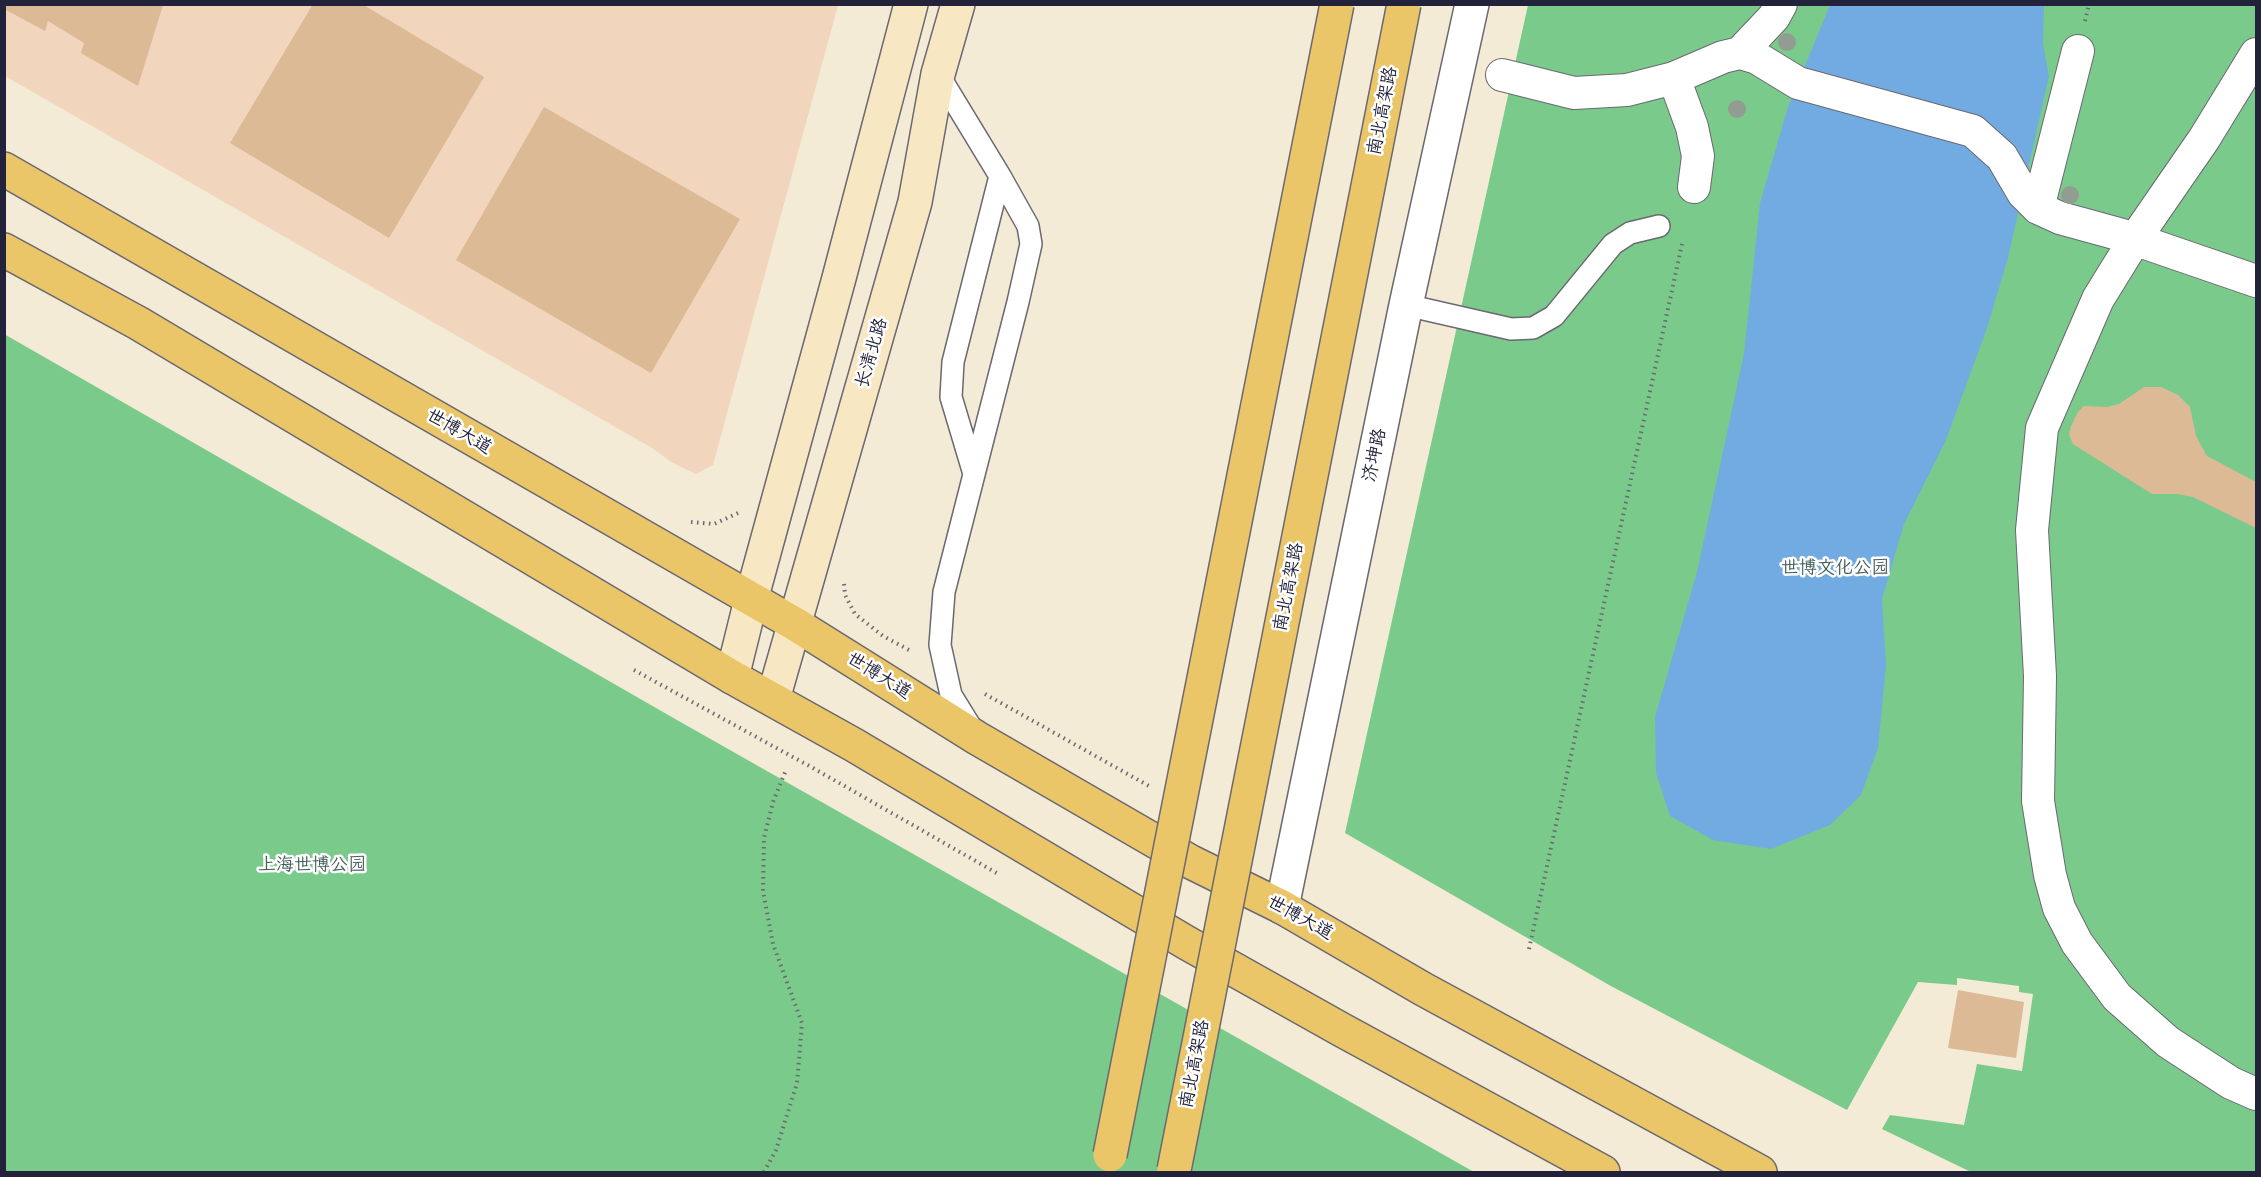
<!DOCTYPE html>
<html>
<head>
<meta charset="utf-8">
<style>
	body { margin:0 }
	#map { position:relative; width:2261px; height:1177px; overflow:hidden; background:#f3ebd5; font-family:"Shantell Sans",sans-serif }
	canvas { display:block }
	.frame { position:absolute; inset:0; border:6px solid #22223b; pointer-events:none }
</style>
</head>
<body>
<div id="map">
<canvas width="2261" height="1177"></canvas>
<div class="frame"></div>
</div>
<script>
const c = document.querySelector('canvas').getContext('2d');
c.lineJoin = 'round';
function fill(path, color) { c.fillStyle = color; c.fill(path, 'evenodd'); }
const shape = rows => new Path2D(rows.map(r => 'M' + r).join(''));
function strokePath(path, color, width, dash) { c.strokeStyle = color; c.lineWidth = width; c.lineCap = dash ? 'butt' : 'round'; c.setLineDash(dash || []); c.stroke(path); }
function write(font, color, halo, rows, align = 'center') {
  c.font = font + ' "Shantell Sans","LXGW WenKai TC",sans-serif'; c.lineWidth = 5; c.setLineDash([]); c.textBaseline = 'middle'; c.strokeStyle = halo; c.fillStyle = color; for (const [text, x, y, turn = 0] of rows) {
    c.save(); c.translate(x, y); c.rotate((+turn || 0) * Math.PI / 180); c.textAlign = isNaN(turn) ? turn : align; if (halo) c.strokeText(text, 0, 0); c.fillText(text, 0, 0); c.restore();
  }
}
const built = shape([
	[5,5,838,5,713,465,696,474,671,462,652,448,5,76]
]);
const green = shape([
	[1528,5,2256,5,2256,1172,1971,1172,1882,1129,1890,1115,1964,1125,1977,1064,2022,1071,2033,994,2019,992,2019,986,1957,978,1957,985,1918,982,1847,1110,1609,985,1345,833],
	[4,334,677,720,1474,1172,5,1172]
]);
const water = shape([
	[1830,5,2044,5,2043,44,2049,76,2008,258,1987,328,1946,440,1904,524,1882,599,1886,665,1878,748,1861,795,1830,825,1771,849,1713,840,1670,816,1656,773,1655,717,1697,572,1744,354,1760,203,1788,107]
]);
const building = shape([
	[313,4,362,4,484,77,389,238,230,143],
	[4,5,163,5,138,86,81,53,84,43,48,21,45,31,4,9],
	[544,107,740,219,651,373,456,260],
	[2144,387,2161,387,2178,395,2190,407,2196,436,2207,456,2256,482,2256,528,2193,497,2177,494,2152,494,2073,444,2069,435,2071,426,2078,412,2084,406,2107,407,2119,404],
	[1958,990,2024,1002,2016,1058,1948,1048]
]);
const path = shape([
	[2085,21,2089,4],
	[691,522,714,524,738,513],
	[844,584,845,595,855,614,883,636,911,651],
	[634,670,813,768,1000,875],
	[985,694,1149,786],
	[1529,949,1682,244],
	[764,1172,776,1150,797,1083,802,1023,773,944,763,891,764,838,773,802,786,770]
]);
const service = shape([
	[938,74,1000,176,1028,226,1031,244,1018,302,944,592,940,645,951,695,972,729],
	[1406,305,1511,329,1533,328,1554,316,1613,244,1630,233,1659,226],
	[974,474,951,397,953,362,1000,176]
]);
const pedestrian = shape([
	[1740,53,1774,17,1781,4],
	[2256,54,2204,139,2135,239,2098,299,2042,428,2032,530,2040,676,2038,801,2050,875,2059,908,2077,943,2117,997,2168,1042,2231,1083,2256,1094],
	[1502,75,1574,93,1627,90,1674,78,1723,57,1740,53,1757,58,1798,83,1973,131,2002,157,2023,193,2038,208,2060,218,2122,235,2256,281],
	[1674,78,1692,127,1698,156,1694,187],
	[2038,208,2078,51]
]);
const tertiary = shape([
	[1282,907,1406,305,1472,4]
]);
const secondary = shape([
	[732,677,751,600,839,278,911,4],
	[773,699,915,202,938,74,958,4]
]);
const primary = shape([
	[4,169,795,624,977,738,1191,862,1282,907,1423,989,1760,1172],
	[4,250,138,323,732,677,854,745,1187,943,1342,1030,1603,1172]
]);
const trunkBridge = shape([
	[1110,1155,1337,4],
	[1174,1170,1404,4]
]);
const trees = [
	[1787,42],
	[1737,109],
	[2070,195]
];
const streetNames = [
	["南北高架路",1383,111,-79],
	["长清北路",872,353,-74],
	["世博大道",459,432,30],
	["济坤路",1375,455,-78],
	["南北高架路",1289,587,-79],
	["世博大道",879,676,32],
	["世博大道",1300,918,29],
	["南北高架路",1195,1064,-79]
];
const parkNames = [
	["世博文化公园",1835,568],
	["上海世博公园",312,865]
];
fill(built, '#f1d5bd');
fill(green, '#7aca8b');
fill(water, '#72abe2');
fill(building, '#ddba96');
strokePath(service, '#6b6871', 24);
strokePath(pedestrian, '#6b6871', 34);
strokePath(tertiary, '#6b6871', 36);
strokePath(secondary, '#6b6871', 36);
strokePath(primary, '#6b6871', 36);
strokePath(path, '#6b6871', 4, [1.5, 4.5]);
strokePath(service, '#fff', 21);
strokePath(pedestrian, '#fff', 32);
strokePath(tertiary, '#fff', 33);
strokePath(secondary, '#f7e8c3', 33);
strokePath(primary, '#eac669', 33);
strokePath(trunkBridge, '#6b6871', 36, []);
strokePath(trunkBridge, '#eac669', 33);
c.fillStyle = '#919d90';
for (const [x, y] of trees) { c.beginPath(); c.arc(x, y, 9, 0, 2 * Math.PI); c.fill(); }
write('18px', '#22223b', '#fff', streetNames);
write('18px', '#415d57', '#fff', parkNames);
</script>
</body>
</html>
